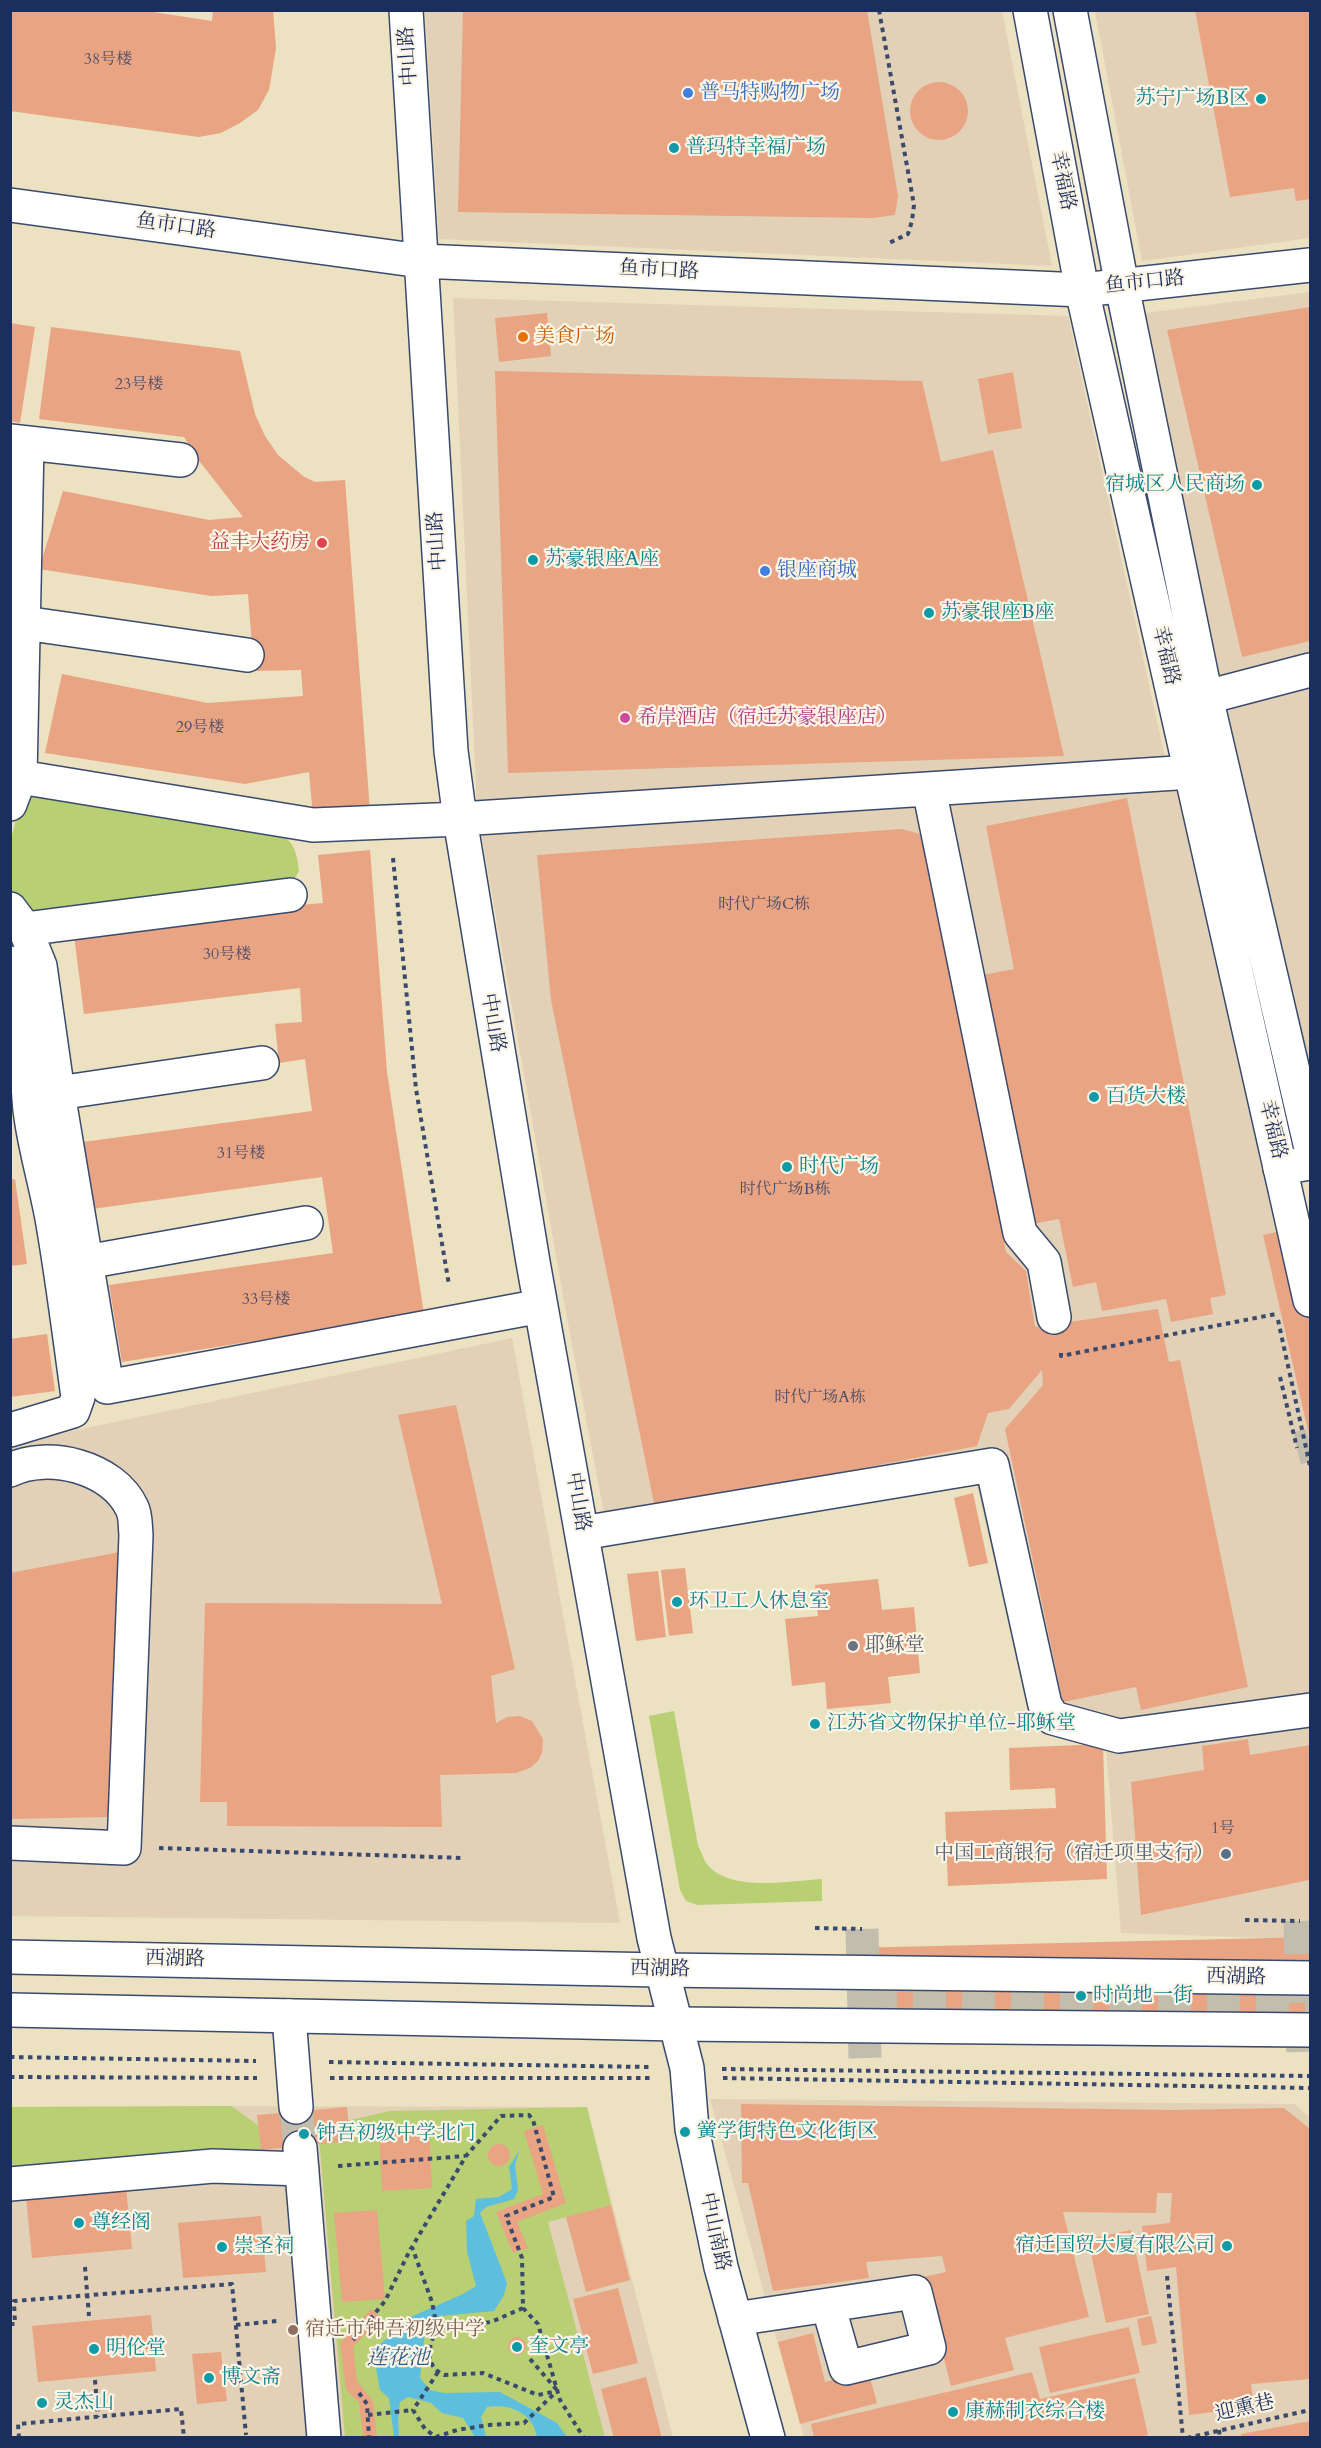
<!DOCTYPE html>
<meta charset="utf-8">
<style>
body{margin:0}
#map{position:relative;width:1321px;height:2448px;overflow:hidden;background:#ece1c0;font-family:Cardo,serif}
canvas{display:block}
.frame{position:absolute;inset:0;border:12px solid #1b2f5e;pointer-events:none}
</style>
<div id="map">
<canvas width="1321" height="2448"></canvas>
<div class="frame"></div>
</div>
<script>
const c = document.querySelector('canvas').getContext('2d');
c.lineJoin = 'round';
function fill(path, color) { c.fillStyle = color; c.fill(path, 'evenodd'); }
function trace(path, color, width, dash) { c.strokeStyle = color; c.lineWidth = width; c.lineCap = dash ? 'butt' : 'round'; c.setLineDash(dash || []); c.stroke(path); }
function drawText(font, color, halo, rows, align = 'center') {
  c.font = font + ' Cardo,"Noto Serif SC",serif'; c.lineWidth = 4.5; c.setLineDash([]); c.textBaseline = 'middle'; c.strokeStyle = halo; c.fillStyle = color; for (const [text, x, y, turn = 0] of rows) {
    c.save(); c.translate(x, y); c.rotate((+turn || 0) * Math.PI / 180); c.textAlign = isNaN(turn) ? turn : align; if (halo) c.strokeText(text, 0, 0); c.fillText(text, 0, 0); c.restore();
  }
}
fill(new Path2D(`
 M 425,11 L 1002,11 L 1052,266 L 439,239 Z
 M 1095,11 L 1310,11 L 1310,238 L 1142,261 Z
 M 1310,292 L 1310,660 L 1212,686 L 1137,314 Z
 M 453,298 L 1068,316 L 1166,762 L 477,807 Z
 M 1310,680 L 1310,1102 L 1217,704 Z
 M 1186,788 L 1310,1342 L 1310,1935 L 1301,1939 L 1121,1933 L 1103,1711 L 1030,1716 L 971,1460 L 605,1519 L 567,1318 L 481,831 Z
 M 512,1338 L 620,1923 L 11,1916 L 11,1444 Z
 M 710,2099 L 1295,2104 L 1310,2118 L 1310,2437 L 804,2437 Z
 M 231,2106 L 587,2107 L 673,2437 L 11,2437 L 10,2107 Z`), '#e2d1b6');
fill(new Path2D(`
 M 35,795 L 272,826 C 292,842 296,845 299,871 L 295,878 L 282,885 L 24,918 L 11,895 L 11,840 L 17,815 L 24,803 Z
 M 674,1711 L 698,1846 C 701,1851 703,1858 706,1863 C 728,1893 789,1881 822,1879 L 822,1901 L 697,1905 L 686,1901 L 680,1890 L 649,1716 Z
 M 231,2106 L 259,2126 L 262,2158 L 11,2169 L 11,2107 Z
 M 587,2107 L 611,2205 L 548,2222 L 605,2437 L 345,2437 L 318,2127 L 390,2111 Z`), '#b8cf74');
fill(new Path2D(`
 M 519,2151 L 515,2165 L 518,2190 L 514,2199 L 486,2207 L 480,2213 L 507,2283 L 504,2295 L 494,2311 L 440,2316 L 426,2324 L 420,2378 L 430,2390 L 444,2393 L 500,2392 L 557,2423 L 567,2437 L 537,2437 C 533,2413 510,2403 487,2407 L 481,2417 L 486,2437 L 475,2437 L 463,2418 L 442,2413 L 431,2403 L 408,2397 L 400,2402 L 398,2421 L 399,2437 L 394,2437 L 389,2398 L 380,2390 L 373,2351 C 383,2340 399,2331 406,2319 L 463,2294 L 476,2286 L 467,2251 L 466,2221 L 474,2216 L 476,2199 L 499,2197 L 512,2189 L 509,2167 Z`), '#5ebedd');
fill(new Path2D(`
 M 10,10 L 140,10 L 212,21 L 213,10 L 273,10 L 276,48 L 269,90 L 258,110 L 240,123 L 221,133 L 199,137 L 10,111 Z
 M 463,10 L 867,10 L 898,196 L 895,215 L 873,218 L 458,212 Z
 M 1195,10 L 1310,10 L 1310,199 L 1296,201 L 1294,188 L 1230,197 Z
 M910 111a29 29 0 1 1 58 0a29 29 0 1 1-58 0Z
 M 1310,307 L 1310,641 L 1242,657 L 1167,330 Z
 M 547,313 L 551,356 L 499,362 L 495,318 Z
 M 10,323 L 35,327 L 20,423 L 10,421 Z
 M 51,327 L 240,351 L 255,414 L 265,436 L 278,455 L 303,476 L 315,482 L 345,480 L 370,811 L 313,816 L 309,772 L 245,784 L 45,753 L 62,674 L 208,703 L 303,696 L 301,670 L 254,671 L 248,594 L 211,596 L 39,569 L 63,491 L 209,520 L 243,517 L 197,458 L 184,437 L 39,419 Z
 M 495,371 L 922,381 L 941,462 L 993,450 L 1064,756 L 508,773 Z
 M 1013,372 L 1022,428 L 988,434 L 978,379 Z
 M 1127,798 L 1226,1295 L 1210,1298 L 1213,1314 L 1171,1322 L 1166,1299 L 1102,1311 L 1096,1282 L 1073,1287 L 1059,1219 L 1027,1225 L 977,976 L 1014,969 L 986,826 Z
 M 902,829 L 920,834 L 931,846 L 981,1080 L 972,1083 L 1006,1252 L 1026,1271 L 1035,1327 L 1158,1309 L 1169,1362 L 1180,1360 L 1248,1687 L 1141,1710 L 1136,1687 L 1063,1702 L 1005,1429 L 1043,1385 L 1042,1370 L 1009,1409 L 988,1413 L 977,1446 L 655,1508 L 551,1000 L 537,855 Z
 M 370,850 L 387,1072 L 424,1314 L 122,1362 L 109,1285 L 333,1253 L 322,1177 L 92,1209 L 83,1142 L 312,1111 L 305,1059 L 279,1063 L 275,1024 L 302,1022 L 300,988 L 84,1014 L 74,935 L 242,910 L 323,903 L 318,855 Z
 M 15,1179 L 27,1264 L 10,1266 L 10,1180 Z
 M 1310,1225 L 1310,1439 L 1263,1235 Z
 M 47,1334 L 55,1391 L 10,1397 L 10,1339 Z
 M 456,1405 L 515,1669 L 491,1676 L 496,1723 L 507,1717 L 520,1716 L 532,1721 L 543,1739 L 542,1753 L 538,1761 L 530,1768 L 516,1773 L 440,1775 L 442,1827 L 227,1826 L 227,1802 L 200,1802 L 205,1603 L 442,1604 L 398,1415 Z
 M 973,1493 L 988,1563 L 969,1567 L 954,1498 Z
 M 120,1552 L 108,1817 L 10,1819 L 10,1573 Z
 M 685,1568 L 693,1633 L 669,1636 L 661,1570 Z
 M 658,1571 L 666,1637 L 636,1641 L 627,1574 Z
 M 878,1579 L 882,1610 L 914,1607 L 920,1673 L 888,1677 L 891,1703 L 827,1709 L 825,1682 L 792,1686 L 785,1619 L 818,1616 L 815,1585 Z
 M 1248,1739 L 1250,1755 L 1310,1745 L 1310,1876 L 1309,1880 L 1141,1915 L 1131,1782 L 1204,1770 L 1202,1746 Z
 M 1103,1744 L 1107,1879 L 948,1886 L 945,1812 L 1056,1808 L 1055,1788 L 1010,1790 L 1009,1748 Z
 M 1310,1937 L 1310,2048 L 852,2043 L 851,1948 Z
 M 741,2104 L 1174,2110 L 1284,2108 L 1310,2129 L 1310,2379 L 1251,2384 L 1254,2407 L 1189,2415 L 1176,2267 L 1147,2271 L 1142,2226 L 1170,2223 L 1172,2193 L 1157,2193 L 1156,2213 L 1063,2212 L 1089,2317 L 1005,2338 L 1014,2370 L 951,2386 L 923,2277 L 946,2272 L 942,2256 L 866,2262 L 869,2278 L 773,2291 L 748,2183 L 742,2183 Z
 M 347,2107 L 350,2141 L 261,2150 L 257,2115 Z
 M 543,2125 L 566,2203 L 517,2222 L 528,2248 L 513,2253 L 496,2212 L 543,2194 L 524,2131 Z
 M 429,2129 L 432,2188 L 382,2191 L 379,2133 Z
 M488 2155a11 11 0 1 1 22 0a11 11 0 1 1-22 0Z
 M 126,2187 L 132,2249 L 32,2258 L 26,2197 Z
 M 611,2205 L 630,2280 L 586,2292 L 566,2217 Z
 M 377,2210 L 385,2299 L 342,2302 L 334,2213 Z
 M 261,2216 L 266,2272 L 183,2278 L 178,2223 Z
 M 1131,2230 L 1149,2314 L 1106,2323 L 1088,2239 Z
 M 618,2288 L 638,2363 L 593,2374 L 573,2299 Z
 M 371,2309 L 381,2317 L 353,2347 L 357,2381 L 373,2401 L 377,2436 L 363,2438 L 359,2402 L 346,2390 L 340,2343 Z
 M 151,2315 L 156,2371 L 38,2382 L 32,2326 Z
 M 1151,2316 L 1157,2343 L 1142,2346 L 1137,2319 Z
 M 1129,2327 L 1140,2373 L 1050,2393 L 1039,2347 Z
 M 813,2333 L 825,2382 L 868,2371 L 877,2403 L 800,2424 L 778,2342 Z
 M508 2346a9 9 0 1 1 18 0a9 9 0 1 1-18 0Z
 M 221,2352 L 227,2401 L 197,2404 L 192,2354 Z
 M 1032,2372 L 1040,2399 L 1135,2378 L 1148,2435 L 1137,2438 L 814,2438 L 811,2424 Z
 M 646,2377 L 662,2438 L 614,2438 L 601,2389 Z
 M 1310,2421 L 1310,2438 L 1242,2438 L 1241,2434 Z`), '#e8a483');
trace(new Path2D(`
 M 1297,1448 L 1310,1445
 M 1300,1921 L 1303,2063
 M 862,1929 L 865,2058
 M 864,1997 L 1310,2004
 M 296,2107 L 300,2148`), '#c2bdac', 33, [33, 16]);
const minor = new Path2D(`
 M 406,10 L 451,751 L 460,819 L 533,1262 L 654,1938 L 687,2068 L 692,2129 L 721,2267 L 768,2438
 M 10,205 L 421,261 L 1082,290 L 1310,265
 M 10,441 L 181,460
 M 10,621 L 247,655
 M 1180,704 L 1310,670
 M 20,777 L 313,825 L 460,819 L 1192,772
 M 929,789 L 1020,1233 L 1044,1262 L 1054,1317
 M 10,804 L 20,777 L 27,444
 M 10,909 L 25,929 L 40,966 L 58,1093 L 107,1387 L 541,1306
 M 25,929 L 290,895
 M 10,963 C 35,1007 23,1069 31,1117 C 36,1153 47,1188 53,1224 C 63,1282 70,1340 78,1397 L 73,1411 L 10,1430
 M 58,1093 L 262,1063
 M 1280,1168 L 1310,1163
 M 86,1262 L 306,1223
 M 10,1470 C 48,1451 113,1467 132,1508 C 136,1516 135,1526 136,1535 L 124,1848 L 10,1843
 M 582,1533 L 992,1465 L 1045,1705 L 1053,1718 L 1119,1736 L 1310,1710
 M 289,2016 L 296,2107
 M 300,2148 L 324,2438
 M 10,2184 L 213,2166 L 302,2169
 M 735,2319 L 915,2292 L 929,2348 L 846,2368 L 828,2305`);
const major = new Path2D(`
 M 1030,10 L 1082,290 L 1310,1300
 M 1070,10 L 1122,286 L 1206,697 L 1310,1144
 M 10,1957 L 661,1970 L 1310,1978
 M 10,2010 L 677,2024 L 1310,2030`);
trace(minor, '#3a4a6d', 36);
trace(major, '#3a4a6d', 36);
trace(new Path2D(`
 M 879,10 L 914,205 L 912,221 L 908,234 L 889,243
 M 393,858 L 416,1089 L 449,1285
 M 1278,1320 L 1310,1466
 M 1061,1353 L 1061,1356 L 1276,1314
 M 1280,1377 L 1297,1448
 M 159,1848 L 464,1858
 M 1245,1920 L 1300,1921
 M 815,1928 L 862,1929
 M 10,2057 L 256,2061
 M 329,2062 L 649,2067
 M 722,2069 L 1310,2076
 M 10,2077 L 257,2078
 M 330,2078 L 653,2078
 M 723,2078 L 1310,2088
 M 338,2166 L 465,2156
 M 85,2267 L 89,2316
 M 1167,2276 L 1183,2438
 M 523,2308 L 491,2322 L 437,2328 L 432,2302 L 412,2247 L 466,2156 L 501,2116 L 529,2115 L 533,2120 L 554,2197 L 506,2216 L 522,2258 L 523,2308 L 538,2324 L 560,2400 L 584,2438
 M 10,2324 L 15,2324 L 14,2301 L 232,2284 L 246,2435
 M 236,2325 L 277,2321
 M 437,2328 C 429,2345 423,2365 444,2375 L 483,2373 L 538,2395 L 557,2391
 M 353,2340 L 385,2301 L 411,2248
 M 530,2359 L 557,2390
 M 438,2372 L 413,2410 L 425,2429 L 436,2437 L 457,2430 L 489,2425 L 524,2423 L 557,2391
 M 95,2380 L 98,2417
 M 359,2393 L 367,2404 L 369,2438
 M 368,2415 L 413,2410
 M 1219,2430 L 1220,2438
 M 19,2438 L 18,2424 L 181,2409 L 184,2438
 M 1187,2438 L 1310,2410`), '#3a4a6d', 4, [4.5, 4.5]);
trace(minor, '#fff', 33);
trace(major, '#fff', 33);
for (const [x, y, r, color] of [
 [688,93,6,"#3f7fe0"],
 [1261,99,6,"#0f9aa8"],
 [674,148,6,"#0f9aa8"],
 [523,337,6,"#e8710a"],
 [1257,485,6,"#0f9aa8"],
 [322,543,6,"#e0444e"],
 [533,560,6,"#0f9aa8"],
 [765,571,6,"#3f7fe0"],
 [929,613,6,"#0f9aa8"],
 [625,718,6,"#d1479c"],
 [1094,1097,6,"#0f9aa8"],
 [787,1167,6,"#0f9aa8"],
 [677,1602,6,"#0f9aa8"],
 [853,1646,6,"#6b7280"],
 [815,1724,6,"#0f9aa8"],
 [1226,1854,6,"#5c6f8a"],
 [1081,1996,6,"#0f9aa8"],
 [685,2132,6,"#0f9aa8"],
 [304,2134,6,"#0f9aa8"],
 [79,2223,6,"#0f9aa8"],
 [1227,2246,6,"#0f9aa8"],
 [222,2247,6,"#0f9aa8"],
 [293,2330,6,"#8d6e63"],
 [517,2347,6,"#0f9aa8"],
 [94,2349,6,"#0f9aa8"],
 [209,2378,6,"#0f9aa8"],
 [42,2403,6,"#0f9aa8"],
 [953,2412,6,"#0f9aa8"]
]) { const dot = new Path2D(); dot.arc(x, y, r, 0, 2 * Math.PI); c.fillStyle = color; c.fill(dot); trace(dot, '#fcf5e5', 2); }
drawText('16px', '#4e4c67', null, [
 ["38号楼",108,60],
 ["23号楼",139,385],
 ["29号楼",200,728],
 ["时代广场C栋",764,905],
 ["30号楼",227,955],
 ["31号楼",241,1154],
 ["时代广场B栋",785,1190],
 ["33号楼",266,1300],
 ["时代广场A栋",820,1398],
 ["1号",1223,1829]
]);
drawText('20px', '#1b2f5e', '#fcf5e5', [
 ["中山路",409,56,-94],
 ["幸福路",1062,181,79],
 ["鱼市口路",176,227,8],
 ["鱼市口路",659,271,3],
 ["鱼市口路",1145,283,-6],
 ["中山路",438,541,-94],
 ["幸福路",1165,656,77],
 ["中山路",492,1023,80],
 ["幸福路",1272,1130,77],
 ["中山路",577,1502,80],
 ["西湖路",175,1960,1],
 ["西湖路",660,1970,1],
 ["西湖路",1236,1978,1],
 ["中山南路",714,2232,78],
 ["迎熏巷",1245,2409,-13]
]);
drawText('20px', '#366cbe', '#fcf5e5', [
 ["普马特购物广场",700,93],
 ["银座商城",777,571]
], 'left');
drawText('20px', '#0d838f', '#fcf5e5', [
 ["苏宁广场B区",1249,99,"right"],
 ["普玛特幸福广场",686,148],
 ["宿城区人民商场",1245,485,"right"],
 ["苏豪银座A座",545,560],
 ["苏豪银座B座",941,613],
 ["百货大楼",1106,1097],
 ["时代广场",799,1167],
 ["环卫工人休息室",689,1602],
 ["江苏省文物保护单位-耶稣堂",827,1724],
 ["时尚地一街",1093,1996],
 ["黉学街特色文化街区",697,2132],
 ["钟吾初级中学北门",316,2134],
 ["尊经阁",91,2223],
 ["宿迁国贸大厦有限公司",1215,2246,"right"],
 ["崇圣祠",234,2247],
 ["奎文亭",529,2347],
 ["明伦堂",106,2349],
 ["博文斋",221,2378],
 ["灵杰山",54,2403],
 ["康赫制衣综合楼",965,2412]
], 'left');
drawText('20px', '#c56008', '#fcf5e5', [
 ["美食广场",535,337]
], 'left');
drawText('20px', '#be3a42', '#fcf5e5', [
 ["益丰大药房",310,543]
], 'right');
drawText('20px', '#b23c85', '#fcf5e5', [
 ["希岸酒店（宿迁苏豪银座店）",637,718]
], 'left');
drawText('20px', '#5b616d', '#fcf5e5', [
 ["耶稣堂",865,1646]
], 'left');
drawText('20px', '#4e5e75', '#fcf5e5', [
 ["中国工商银行（宿迁项里支行）",1214,1854]
], 'right');
drawText('20px', '#785e54', '#fcf5e5', [
 ["宿迁市钟吾初级中学",305,2330]
], 'left');
drawText('italic 21px', '#2f5a84', '#fcf5e5', [
 ["莲花池",398,2359]
]);
</script>
